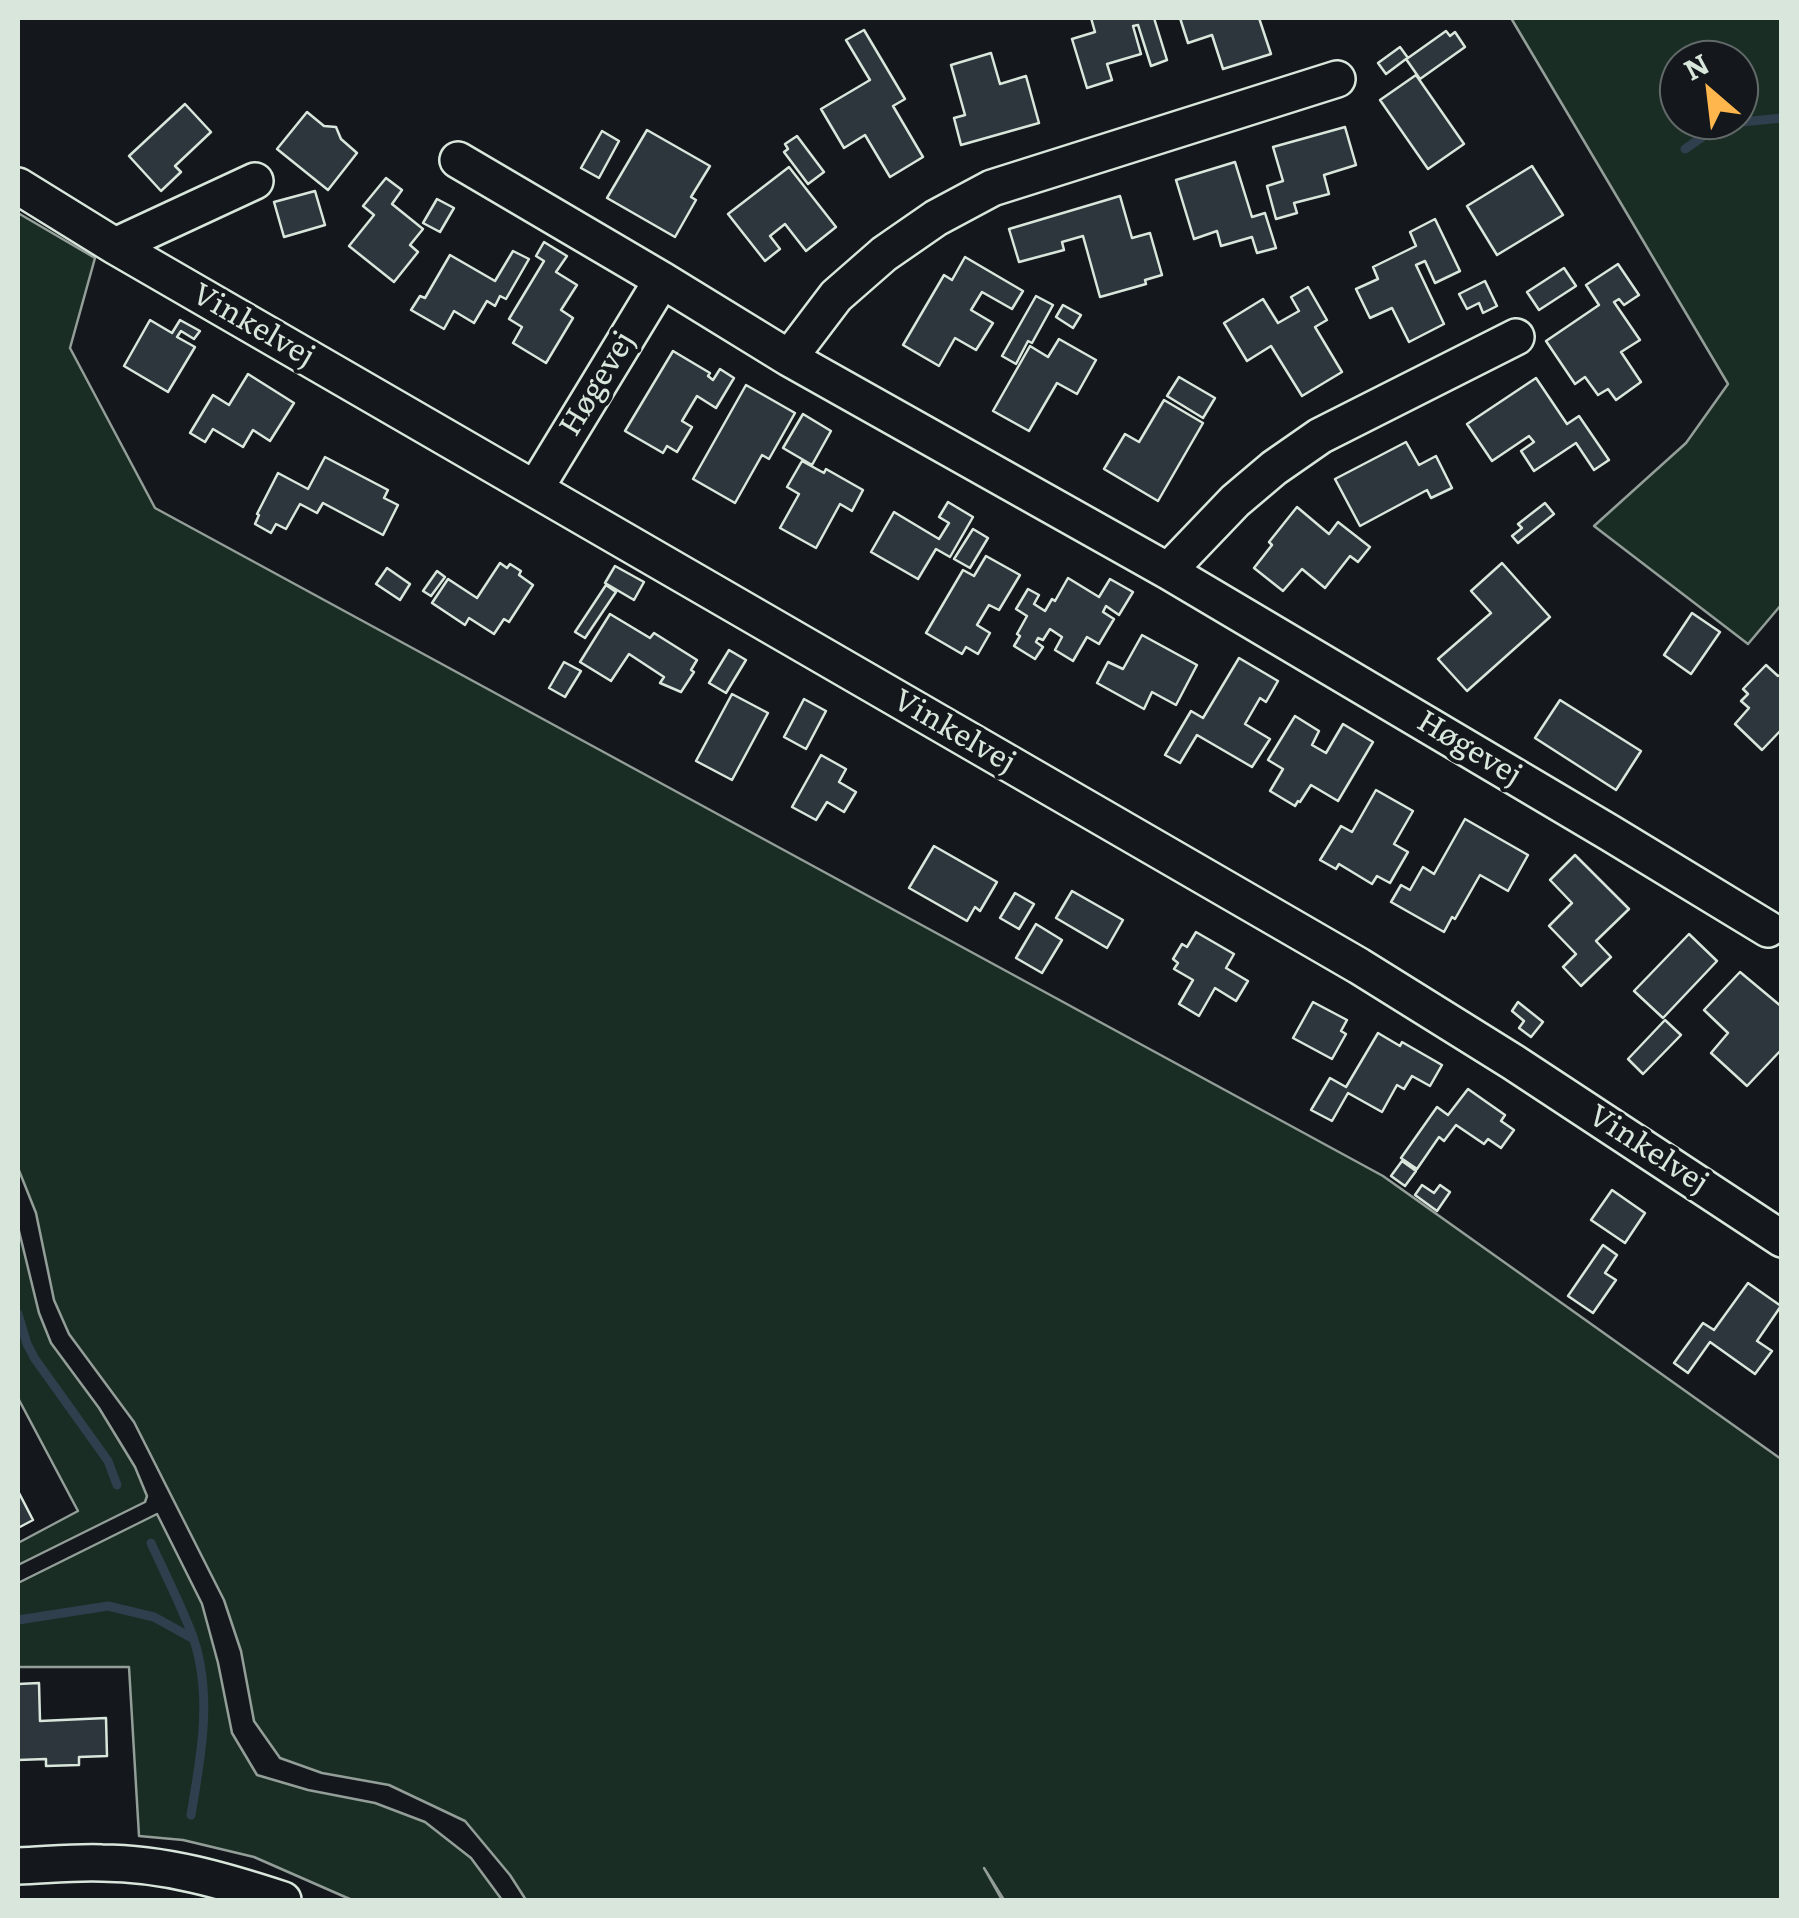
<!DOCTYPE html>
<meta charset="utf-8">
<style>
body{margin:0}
#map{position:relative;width:1799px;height:1918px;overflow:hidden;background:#14181c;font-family:Literata,serif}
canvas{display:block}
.frame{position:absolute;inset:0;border:20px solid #d8e6dc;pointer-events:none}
.north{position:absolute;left:1659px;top:40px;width:100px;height:100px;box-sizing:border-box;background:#14181c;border:2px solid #626a69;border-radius:50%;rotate:332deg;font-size:28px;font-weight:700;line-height:40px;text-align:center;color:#d8e6dc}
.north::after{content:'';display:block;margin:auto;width:35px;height:45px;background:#ffb74d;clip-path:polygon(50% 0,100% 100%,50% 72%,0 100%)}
</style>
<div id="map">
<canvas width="1799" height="1918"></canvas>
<div class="frame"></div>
<div class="north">N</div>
</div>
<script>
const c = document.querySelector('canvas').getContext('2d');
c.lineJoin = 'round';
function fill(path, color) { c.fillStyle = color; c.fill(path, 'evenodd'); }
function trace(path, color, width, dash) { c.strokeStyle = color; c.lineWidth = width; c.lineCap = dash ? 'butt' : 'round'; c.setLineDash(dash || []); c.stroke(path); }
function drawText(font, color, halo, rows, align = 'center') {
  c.font = font + ' Literata,serif'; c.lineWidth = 8; c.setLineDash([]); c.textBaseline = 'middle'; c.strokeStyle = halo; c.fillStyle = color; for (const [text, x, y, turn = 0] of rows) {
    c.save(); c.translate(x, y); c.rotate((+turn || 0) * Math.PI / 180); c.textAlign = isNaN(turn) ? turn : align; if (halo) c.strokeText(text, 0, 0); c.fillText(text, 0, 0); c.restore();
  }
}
const green = new Path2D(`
 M 1511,18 L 1781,18 L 1781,605 L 1748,644 L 1594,526 L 1686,443 L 1728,384 ZM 1679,60 L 1739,60 L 1739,120 L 1679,120 Z
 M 18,213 L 95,258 L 70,348 L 155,508 L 1383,1176 L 1781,1459 L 1781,1900 L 1004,1900 L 984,1868 L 1002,1900 L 526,1900 L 510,1875 L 465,1821 L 389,1785 L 322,1773 L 280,1758 L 254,1721 L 241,1651 L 224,1600 L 134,1422 L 69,1334 L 54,1300 L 36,1213 L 18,1168 Z
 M 18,1227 L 39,1313 L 51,1343 L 99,1408 L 135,1467 L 147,1496 L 145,1502 L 18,1565 L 18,1543 L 78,1511 L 18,1398 Z
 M 157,1514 L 202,1604 L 218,1663 L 232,1733 L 257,1775 L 308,1790 L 375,1803 L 425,1822 L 471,1858 L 502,1900 L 352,1900 L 254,1857 L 183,1840 L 139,1836 L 129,1667 L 18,1667 L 18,1583 Z`);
fill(green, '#1a2d24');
trace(green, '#939e99', 2.5);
trace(new Path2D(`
 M 1685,149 L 1721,124 L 1782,118
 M 18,1314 L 27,1344 L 35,1359 L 108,1461 L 117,1485
 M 151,1543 C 165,1574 181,1605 193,1637 C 213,1695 201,1756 191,1815
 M 18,1620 L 108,1606 L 154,1617 L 192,1638`), '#2f3f4d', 9);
const building = new Path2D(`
 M 1091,18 L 1154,18 L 1167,60 L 1151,66 L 1138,25 L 1133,26 L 1141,54 L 1107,64 L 1112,80 L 1087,88 L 1072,39 L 1095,32 Z
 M 1180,18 L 1259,18 L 1271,54 L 1223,69 L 1212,35 L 1188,43 Z
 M 864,30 L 905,99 L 893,106 L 923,157 L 890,177 L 865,135 L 844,148 L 821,109 L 870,80 L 846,40 Z
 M 1446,31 L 1450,36 L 1455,32 L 1465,47 L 1420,79 L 1406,59 L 1386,74 L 1378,63 L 1400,47 L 1408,58 Z
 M 991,53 L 1000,84 L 1026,76 L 1039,123 L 961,145 L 954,118 L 965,115 L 951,65 Z
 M 1416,75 L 1464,144 L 1428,169 L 1380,100 Z
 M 185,104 L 211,132 L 175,166 L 181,172 L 161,191 L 129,156 Z
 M 307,112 L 324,126 L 336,127 L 341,139 L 357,153 L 328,190 L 277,149 Z
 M 1345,127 L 1356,165 L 1324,175 L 1329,194 L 1294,203 L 1297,213 L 1276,219 L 1267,186 L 1283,181 L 1273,147 Z
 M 647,130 L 710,166 L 691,197 L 696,200 L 675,237 L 607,198 Z
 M 602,131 L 619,141 L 599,178 L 581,168 Z
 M 797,136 L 824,172 L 808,184 L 784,152 L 788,149 L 785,144 Z
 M 1235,162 L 1252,217 L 1265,213 L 1276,248 L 1257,253 L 1252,237 L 1221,246 L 1217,231 L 1194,239 L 1176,180 Z
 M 1532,166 L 1563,215 L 1497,255 L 1467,206 Z
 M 789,167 L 836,227 L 806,251 L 785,224 L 770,236 L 780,249 L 765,261 L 728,214 Z
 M 386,178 L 402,190 L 392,204 L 423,229 L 410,245 L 418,252 L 394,282 L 349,246 L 374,215 L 363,206 Z
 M 315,191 L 325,225 L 284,237 L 274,202 Z
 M 1120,196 L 1132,238 L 1150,233 L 1162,275 L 1145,280 L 1146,284 L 1100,297 L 1083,236 L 1062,242 L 1064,250 L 1019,262 L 1009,229 Z
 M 437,199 L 454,208 L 440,232 L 423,223 Z
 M 1435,219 L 1460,271 L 1435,283 L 1425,261 L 1416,265 L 1444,324 L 1409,342 L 1392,308 L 1370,318 L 1356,289 L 1378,279 L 1373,267 L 1416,246 L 1410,232 Z
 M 544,242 L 567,256 L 556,272 L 577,285 L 561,310 L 573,318 L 546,363 L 513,343 L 522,327 L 509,319 L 544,261 L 536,256 Z
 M 513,251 L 529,259 L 506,299 L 500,296 L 495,306 L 487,301 L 474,323 L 454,311 L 444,329 L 411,310 L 420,296 L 425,298 L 450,255 L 495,281 Z
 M 965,257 L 1023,291 L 1012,309 L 982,292 L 971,310 L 993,323 L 976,350 L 955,338 L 939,366 L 903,345 L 944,275 L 952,280 Z
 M 1618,264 L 1639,295 L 1624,305 L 1619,299 L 1614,302 L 1640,340 L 1621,352 L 1641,382 L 1616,400 L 1608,389 L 1598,395 L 1585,377 L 1575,384 L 1546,341 L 1599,305 L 1586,285 Z
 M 1564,268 L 1576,286 L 1539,310 L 1527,292 Z
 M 1485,281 L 1497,306 L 1483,313 L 1479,303 L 1467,309 L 1459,294 Z
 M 1308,287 L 1327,320 L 1315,327 L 1342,372 L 1302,396 L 1271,346 L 1247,361 L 1224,323 L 1263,299 L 1278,323 L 1299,311 L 1291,297 Z
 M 1036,296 L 1053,305 L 1032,343 L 1028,341 L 1016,364 L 1002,356 Z
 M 1063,305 L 1081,315 L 1073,328 L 1056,317 Z
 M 150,320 L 172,333 L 180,320 L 200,331 L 194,339 L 181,331 L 177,337 L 195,347 L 168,392 L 124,366 Z
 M 1059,339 L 1096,360 L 1077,394 L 1057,383 L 1029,431 L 993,411 L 1030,346 L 1048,357 Z
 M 673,351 L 710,373 L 708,376 L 713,380 L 720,369 L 734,378 L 716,408 L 697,396 L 682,421 L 692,427 L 677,452 L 667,446 L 663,453 L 625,431 Z
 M 248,374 L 294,403 L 270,441 L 253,430 L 243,447 L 213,429 L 205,442 L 190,433 L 213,395 L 229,405 Z
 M 1179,377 L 1215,398 L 1203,418 L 1167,396 Z
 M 1536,378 L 1567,424 L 1579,416 L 1609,460 L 1594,470 L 1576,443 L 1534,471 L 1521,451 L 1534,442 L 1529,436 L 1492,461 L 1467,424 Z
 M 746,385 L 795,413 L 769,459 L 762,455 L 735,503 L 693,479 Z
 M 1164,400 L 1203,423 L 1158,501 L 1104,469 L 1125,434 L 1139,442 Z
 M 803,414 L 831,431 L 812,465 L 783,448 Z
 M 1406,442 L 1419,465 L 1436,456 L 1452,488 L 1431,498 L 1427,490 L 1360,526 L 1335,479 Z
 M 325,457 L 388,490 L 384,498 L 398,505 L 383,535 L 323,503 L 317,513 L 300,504 L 286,529 L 276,524 L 271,533 L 255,524 L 259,515 L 257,514 L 278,473 L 308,489 Z
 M 802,461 L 824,473 L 826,469 L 863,490 L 852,511 L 840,504 L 816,548 L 780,528 L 799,494 L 787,487 Z
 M 948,502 L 973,517 L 950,557 L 936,549 L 918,579 L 871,552 L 894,512 L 939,539 L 949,523 L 939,517 Z
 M 1545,503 L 1554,514 L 1518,543 L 1512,536 L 1522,528 L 1518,524 Z
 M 1297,507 L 1329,534 L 1338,522 L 1370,547 L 1358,562 L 1350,556 L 1325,588 L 1302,569 L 1283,591 L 1254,568 L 1272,545 L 1269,542 Z
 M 973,529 L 988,538 L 970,568 L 954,559 Z
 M 986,556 L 1020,575 L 999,610 L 989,605 L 977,625 L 990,633 L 978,654 L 966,647 L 962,654 L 926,633 L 963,570 L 974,576 Z
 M 500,563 L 507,568 L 510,564 L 521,571 L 519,575 L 533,585 L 509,622 L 504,619 L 494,634 L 469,618 L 465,625 L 432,603 L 448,579 L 477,598 Z
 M 1502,563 L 1550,617 L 1467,691 L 1438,659 L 1491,613 L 1471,591 Z
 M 615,566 L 644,582 L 634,600 L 605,583 Z
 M 387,568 L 410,584 L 400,600 L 376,584 Z
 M 437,571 L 445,577 L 431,596 L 423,591 Z
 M 1068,578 L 1099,597 L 1110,579 L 1133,592 L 1119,615 L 1106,606 L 1103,612 L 1114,619 L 1099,644 L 1087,637 L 1073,661 L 1055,650 L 1062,637 L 1050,629 L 1043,640 L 1038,638 L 1036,642 L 1043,647 L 1035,659 L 1014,646 L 1020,636 L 1017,634 L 1027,616 L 1016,609 L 1028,589 L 1039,595 L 1034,604 L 1045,611 L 1052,599 L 1055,601 Z
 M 606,585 L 616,592 L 585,638 L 575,632 Z
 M 1692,613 L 1720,632 L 1691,674 L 1664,655 Z
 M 610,614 L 650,638 L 654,633 L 697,660 L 691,670 L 694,672 L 681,692 L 660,683 L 664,677 L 629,654 L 611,681 L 580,662 Z
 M 1142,635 L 1197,665 L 1176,705 L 1152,692 L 1144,709 L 1097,683 L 1108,662 L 1123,669 Z
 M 729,650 L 746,660 L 726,693 L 709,683 Z
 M 1239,658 L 1278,681 L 1266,702 L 1260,698 L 1245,724 L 1270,739 L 1252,767 L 1197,735 L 1180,763 L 1165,755 L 1191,711 L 1203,718 Z
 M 564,662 L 581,671 L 565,697 L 549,688 Z
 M 1766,665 L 1778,676 L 1782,674 L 1782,729 L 1762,750 L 1735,724 L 1749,708 L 1741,701 L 1748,694 L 1743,689 Z
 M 732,694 L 768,713 L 732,780 L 696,761 Z
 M 804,699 L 826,711 L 806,749 L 784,737 Z
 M 1560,700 L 1641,751 L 1616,790 L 1535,738 Z
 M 1295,716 L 1319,731 L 1312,745 L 1326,753 L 1343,724 L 1373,742 L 1338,801 L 1311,785 L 1300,802 L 1298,801 L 1295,806 L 1270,791 L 1283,769 L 1268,760 Z
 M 821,755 L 846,769 L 839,782 L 856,792 L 844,812 L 827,802 L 816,820 L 792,807 Z
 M 1376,790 L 1413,811 L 1394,844 L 1408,852 L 1390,883 L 1377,876 L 1372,884 L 1339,864 L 1336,869 L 1320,860 L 1341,826 L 1352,832 Z
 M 1465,819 L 1528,855 L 1508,891 L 1480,875 L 1455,919 L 1452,917 L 1444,932 L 1391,902 L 1401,885 L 1410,890 L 1423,867 L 1434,874 Z
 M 934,846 L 997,882 L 980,911 L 975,907 L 967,921 L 909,888 Z
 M 1575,855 L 1629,909 L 1596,941 L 1611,957 L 1581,986 L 1563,967 L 1576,954 L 1549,926 L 1572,903 L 1550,880 Z
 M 1072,891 L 1123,920 L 1107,948 L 1056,918 Z
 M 1015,893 L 1034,904 L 1019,929 L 1000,918 Z
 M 1036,924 L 1062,940 L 1042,973 L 1016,958 Z
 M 1196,932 L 1234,954 L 1226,968 L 1248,981 L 1236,1001 L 1215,988 L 1199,1016 L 1179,1004 L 1193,980 L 1174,969 L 1178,963 L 1173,959 L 1182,944 L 1187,947 Z
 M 1689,934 L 1717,961 L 1663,1018 L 1634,991 Z
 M 1740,972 L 1782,1007 L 1782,1049 L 1747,1086 L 1711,1053 L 1728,1033 L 1704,1010 Z
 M 1313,1002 L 1347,1020 L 1341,1031 L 1346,1034 L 1332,1059 L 1293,1038 Z
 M 1518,1002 L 1543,1022 L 1531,1037 L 1519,1028 L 1524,1021 L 1512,1011 Z
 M 1665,1020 L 1681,1035 L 1643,1074 L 1628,1059 Z
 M 1378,1033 L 1400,1046 L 1402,1042 L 1442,1065 L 1430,1086 L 1412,1076 L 1404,1089 L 1397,1085 L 1382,1112 L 1348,1093 L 1332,1121 L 1311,1110 L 1330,1078 L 1346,1087 Z
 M 1468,1089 L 1505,1115 L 1501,1121 L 1514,1130 L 1501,1148 L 1488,1139 L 1484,1144 L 1456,1125 L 1444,1141 L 1439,1137 L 1417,1169 L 1401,1158 L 1437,1107 L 1448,1115 Z
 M 1402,1161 L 1416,1171 L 1405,1186 L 1391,1176 Z
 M 1422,1185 L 1434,1193 L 1440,1185 L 1450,1192 L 1437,1211 L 1415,1195 Z
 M 1612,1190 L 1645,1213 L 1625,1243 L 1591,1220 Z
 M 1603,1245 L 1617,1255 L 1605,1273 L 1616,1280 L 1593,1313 L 1568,1296 Z
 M 1748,1283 L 1781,1306 L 1757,1341 L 1772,1351 L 1755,1374 L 1710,1342 L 1688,1373 L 1674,1363 L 1703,1323 L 1714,1330 Z
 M 18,1491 L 33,1520 L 18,1528 Z
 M 39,1683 L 40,1721 L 106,1718 L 107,1756 L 79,1757 L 79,1765 L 46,1766 L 46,1759 L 18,1760 L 18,1684 Z`);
fill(building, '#2c363c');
trace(building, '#d8e6dc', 2.5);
const minor = new Path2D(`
 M 458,160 L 662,280 L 789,358 L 1168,571 L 1610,833 L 1768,929
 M 18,186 L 115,246 L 1359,966 L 1513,1062 L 1782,1239
 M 115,246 L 255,181
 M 789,358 L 836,296 L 884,254 L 936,218 L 992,188 L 1337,79
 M 535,489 L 662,280
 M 1168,571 L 1235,501 L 1274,468 L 1320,436 L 1516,337
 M 18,1866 C 46,1865 74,1862 102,1863 C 164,1863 225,1881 283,1900`);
trace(minor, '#d8e6dc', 40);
trace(minor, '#14181c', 35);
drawText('30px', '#d8e6dc', '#14181c', [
 ["Vinkelvej",253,326,30],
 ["Høgevej",598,384,-59],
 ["Vinkelvej",954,732,30],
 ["Høgevej",1469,749,31],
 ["Vinkelvej",1648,1150,33]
]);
</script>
